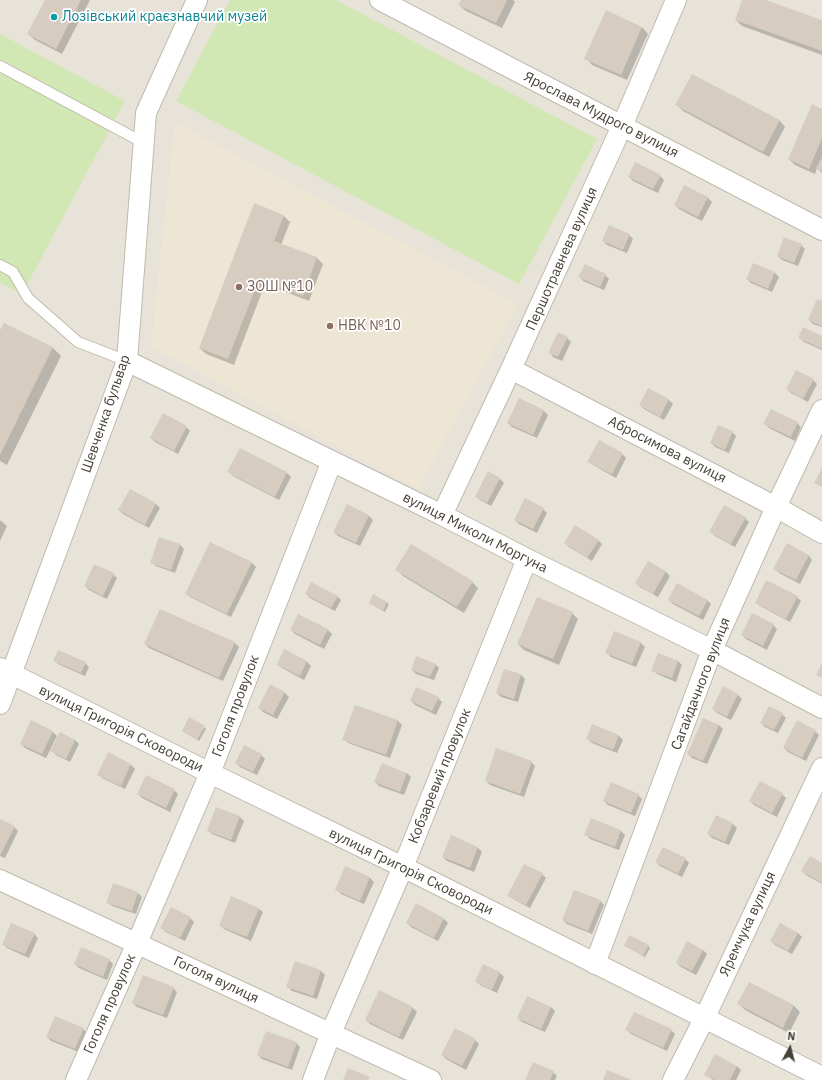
<!DOCTYPE html>
<meta charset="utf-8">
<style>
body{margin:0}
#map{position:relative;width:822px;height:1080px;overflow:hidden;background:#f4f1ea;font-family:"IBM Plex Sans",sans-serif}
canvas{display:block}
.north{position:absolute;left:770px;top:1028px;width:40px;height:40px;-webkit-text-stroke:3px #fff;paint-order:stroke;rotate:7deg;font-size:11px;font-weight:700;line-height:16px;text-align:center;color:#484238}
.north::after{content:'';display:block;margin:auto;width:14px;height:18px;background:#484238;clip-path:polygon(50% 0,100% 100%,50% 72%,0 100%)}
</style>
<div id="map">
<canvas width="822" height="1080"></canvas>
<div class="north">N</div>
</div>
<script>
const c = document.querySelector('canvas').getContext('2d');
c.lineJoin = 'round';
function fill(path, color) { c.fillStyle = color; c.fill(path, 'evenodd'); }
function trace(path, color, width, dash) { c.strokeStyle = color; c.lineWidth = width; c.lineCap = dash ? 'butt' : 'round'; c.setLineDash(dash || []); c.stroke(path); }
function drawText(font, color, halo, rows, align = 'center') {
  c.font = font + ' "IBM Plex Sans",sans-serif'; c.lineWidth = 3.5; c.setLineDash([]); c.textBaseline = 'middle'; c.strokeStyle = halo; c.fillStyle = color; for (const [text, x, y, turn = 0] of rows) {
    c.save(); c.translate(x, y); c.rotate((+turn || 0) * Math.PI / 180); c.textAlign = isNaN(turn) ? turn : align; if (halo) c.strokeText(text, 0, 0); c.fillText(text, 0, 0); c.restore();
  }
}
fill(new Path2D(`
 M 0,0 L 822,0 L 822,1080 L 0,1080 Z`), '#e8e3d8');
fill(new Path2D(`
 M 175,122 L 518,304 L 418,489 L 151,347 Z`), '#ede6d4');
fill(new Path2D(`
 M 230,0 L 336,0 L 597,139 L 519,284 L 176,101 Z
 M 0,34 L 125,101 L 22,294 L 0,283 Z`), '#d1e7b4');
fill(new Path2D(`
 M 46,0 L 90,0 L 62,54 L 35,40 L 28,34 Z
 M 462,0 L 513,0 L 515,2 L 502,28 L 466,11 L 459,5 Z
 M 744,0 L 763,0 L 822,21 L 822,55 L 742,26 L 736,20 Z
 M 642,27 L 648,34 L 627,80 L 592,65 L 586,58 Z
 M 677,105 L 779,120 L 785,127 L 769,157 L 683,111 Z
 M 822,110 L 822,173 L 817,168 L 815,174 L 795,165 L 789,159 Z
 M 660,176 L 664,180 L 658,193 L 633,181 L 629,177 Z
 M 684,187 L 708,198 L 712,202 L 702,221 L 679,209 L 675,205 Z
 M 255,205 L 284,216 L 290,222 L 281,245 L 317,258 L 323,264 L 309,301 L 265,284 L 234,365 L 206,354 L 200,348 Z
 M 629,235 L 633,239 L 627,253 L 607,245 L 603,241 Z
 M 801,245 L 805,249 L 798,266 L 782,260 L 778,256 Z
 M 753,264 L 775,273 L 779,277 L 772,292 L 751,283 L 747,279 Z
 M 605,275 L 609,279 L 604,290 L 583,281 L 580,277 Z
 M 822,303 L 822,327 L 813,324 L 809,320 Z
 M 4,324 L 53,348 L 61,356 L 7,465 L 0,461 L 0,333 Z
 M 822,337 L 822,350 L 804,342 L 800,338 Z
 M 567,338 L 571,342 L 562,361 L 553,357 L 550,353 Z
 M 813,380 L 817,384 L 808,402 L 791,393 L 787,389 Z
 M 649,389 L 669,400 L 673,404 L 664,420 L 644,409 L 640,405 Z
 M 519,399 L 544,411 L 548,415 L 537,438 L 512,427 L 508,423 Z
 M 797,423 L 801,427 L 795,441 L 769,428 L 765,424 Z
 M 186,427 L 190,431 L 178,454 L 155,442 L 151,438 Z
 M 732,432 L 736,436 L 729,453 L 715,447 L 711,443 Z
 M 240,449 L 287,473 L 291,477 L 279,500 L 233,476 L 229,472 Z
 M 622,454 L 626,458 L 616,478 L 593,465 L 589,461 Z
 M 488,473 L 500,479 L 504,483 L 491,506 L 480,500 L 476,496 Z
 M 130,490 L 156,504 L 160,508 L 149,528 L 123,514 L 119,510 Z
 M 543,509 L 547,513 L 537,533 L 519,524 L 515,520 Z
 M 369,516 L 373,520 L 360,546 L 338,536 L 334,532 Z
 M 745,518 L 749,522 L 735,547 L 715,536 L 711,532 Z
 M 0,520 L 7,526 L 0,541 Z
 M 160,538 L 180,545 L 184,549 L 175,573 L 156,566 L 152,562 Z
 M 598,540 L 602,544 L 592,561 L 569,547 L 565,543 Z
 M 210,543 L 252,563 L 256,567 L 231,617 L 190,597 L 186,593 Z
 M 809,556 L 812,560 L 800,584 L 779,573 L 775,569 Z
 M 648,562 L 666,572 L 670,576 L 658,597 L 640,587 L 636,583 Z
 M 397,570 L 472,582 L 478,588 L 464,613 L 403,576 Z
 M 113,574 L 117,578 L 107,599 L 89,590 L 85,586 Z
 M 306,594 L 337,596 L 341,600 L 335,611 L 310,598 Z
 M 374,596 L 389,604 L 385,612 L 370,603 Z
 M 797,597 L 801,601 L 790,622 L 760,606 L 756,602 Z
 M 669,600 L 707,600 L 711,604 L 703,620 L 673,604 Z
 M 160,610 L 235,643 L 239,647 L 223,681 L 149,648 L 145,644 Z
 M 572,613 L 578,619 L 559,665 L 524,650 L 518,644 Z
 M 299,615 L 328,630 L 332,634 L 324,649 L 295,634 L 291,630 Z
 M 753,615 L 773,625 L 777,629 L 767,650 L 746,639 L 742,635 Z
 M 615,633 L 641,643 L 645,647 L 636,667 L 611,657 L 607,653 Z
 M 285,651 L 307,662 L 311,666 L 304,680 L 282,668 L 278,664 Z
 M 659,654 L 678,661 L 682,665 L 676,682 L 657,674 L 653,670 Z
 M 54,660 L 85,663 L 89,667 L 85,676 L 58,664 Z
 M 435,664 L 439,668 L 434,680 L 416,674 L 412,670 Z
 M 504,670 L 521,675 L 525,679 L 518,702 L 501,697 L 497,693 Z
 M 271,686 L 285,693 L 289,697 L 277,719 L 263,712 L 259,708 Z
 M 724,688 L 738,695 L 742,699 L 731,720 L 717,713 L 713,709 Z
 M 438,698 L 442,702 L 436,715 L 415,705 L 411,701 Z
 M 355,706 L 398,721 L 402,725 L 390,758 L 348,743 L 344,739 Z
 M 782,714 L 786,718 L 778,733 L 765,727 L 761,723 Z
 M 190,718 L 206,729 L 199,741 L 184,732 Z
 M 719,725 L 723,729 L 707,764 L 692,758 L 688,754 Z
 M 593,726 L 619,736 L 623,740 L 617,753 L 592,743 L 588,739 Z
 M 815,731 L 819,735 L 806,761 L 788,752 L 784,748 Z
 M 53,732 L 57,736 L 46,758 L 25,748 L 21,744 Z
 M 60,733 L 75,740 L 79,744 L 70,762 L 56,755 L 52,751 Z
 M 108,754 L 131,765 L 135,769 L 125,789 L 102,778 L 98,774 Z
 M 261,755 L 265,759 L 257,775 L 240,767 L 236,763 Z
 M 531,762 L 535,766 L 524,797 L 490,785 L 486,781 Z
 M 407,773 L 411,777 L 404,795 L 379,786 L 375,782 Z
 M 146,777 L 174,790 L 178,794 L 170,812 L 142,798 L 138,794 Z
 M 760,783 L 782,794 L 786,798 L 777,817 L 754,805 L 750,801 Z
 M 638,795 L 642,799 L 635,816 L 608,805 L 604,801 Z
 M 217,808 L 240,817 L 244,821 L 235,843 L 212,834 L 208,830 Z
 M 716,817 L 733,824 L 737,828 L 729,845 L 712,838 L 708,834 Z
 M 592,819 L 621,831 L 625,835 L 619,850 L 590,839 L 586,835 Z
 M 0,820 L 14,827 L 18,831 L 5,858 L 0,856 Z
 M 451,837 L 478,848 L 482,852 L 474,872 L 447,861 L 443,857 Z
 M 685,859 L 689,863 L 682,877 L 660,866 L 656,862 Z
 M 822,864 L 822,884 L 806,875 L 802,871 Z
 M 542,874 L 546,878 L 530,908 L 513,899 L 509,895 Z
 M 370,878 L 374,882 L 364,904 L 341,894 L 337,890 Z
 M 138,893 L 142,897 L 136,914 L 112,906 L 108,902 Z
 M 600,901 L 604,905 L 592,934 L 567,924 L 563,920 Z
 M 417,905 L 444,919 L 448,923 L 438,941 L 411,927 L 407,923 Z
 M 259,909 L 263,912 L 251,941 L 224,929 L 220,925 Z
 M 190,918 L 194,922 L 185,941 L 166,932 L 162,928 Z
 M 781,924 L 798,933 L 802,937 L 792,954 L 775,945 L 771,941 Z
 M 34,934 L 38,938 L 29,958 L 7,948 L 3,944 Z
 M 648,946 L 650,948 L 645,957 L 627,947 Z
 M 703,950 L 707,954 L 696,975 L 681,967 L 677,963 Z
 M 109,960 L 113,964 L 107,980 L 79,968 L 75,964 Z
 M 295,963 L 321,971 L 325,975 L 317,999 L 292,991 L 288,987 Z
 M 483,965 L 500,973 L 504,977 L 497,993 L 480,985 L 476,981 Z
 M 173,988 L 177,992 L 167,1018 L 137,1007 L 133,1003 Z
 M 380,992 L 413,1008 L 417,1012 L 403,1040 L 370,1024 L 366,1020 Z
 M 739,1004 L 794,1006 L 800,1012 L 789,1033 L 745,1010 Z
 M 551,1007 L 555,1011 L 545,1032 L 522,1022 L 518,1018 Z
 M 83,1029 L 87,1033 L 79,1052 L 51,1041 L 47,1037 Z
 M 627,1030 L 671,1030 L 675,1034 L 667,1051 L 631,1034 Z
 M 475,1040 L 479,1044 L 466,1070 L 446,1059 L 442,1055 Z
 M 296,1043 L 300,1047 L 292,1070 L 262,1059 L 258,1055 Z
 M 737,1066 L 741,1070 L 736,1080 L 713,1080 L 706,1075 Z
 M 553,1072 L 557,1076 L 555,1080 L 526,1080 Z`), '#0003');
fill(new Path2D(`
 M 45,0 L 81,0 L 56,49 L 27,34 Z
 M 461,0 L 507,0 L 496,23 L 458,5 Z
 M 742,0 L 766,0 L 822,20 L 822,51 L 735,20 Z
 M 606,10 L 642,27 L 621,75 L 584,59 Z
 M 692,74 L 780,120 L 763,152 L 675,105 Z
 M 812,104 L 822,109 L 822,138 L 809,169 L 788,159 Z
 M 822,157 L 822,171 L 816,168 Z
 M 635,162 L 661,175 L 653,189 L 628,177 Z
 M 684,185 L 708,197 L 698,217 L 674,205 Z
 M 254,203 L 284,215 L 274,241 L 317,257 L 303,296 L 259,279 L 228,359 L 199,348 Z
 M 609,225 L 630,234 L 623,250 L 602,241 Z
 M 784,237 L 802,244 L 794,263 L 777,256 Z
 M 753,263 L 775,272 L 768,289 L 746,279 Z
 M 585,264 L 606,274 L 600,287 L 578,277 Z
 M 817,299 L 822,301 L 822,326 L 808,320 Z
 M 4,323 L 53,347 L 0,455 L 0,330 Z
 M 803,327 L 822,336 L 822,349 L 798,338 Z
 M 558,332 L 568,337 L 558,357 L 548,353 Z
 M 796,370 L 814,379 L 803,399 L 786,389 Z
 M 648,388 L 669,399 L 660,417 L 639,405 Z
 M 519,398 L 544,410 L 533,435 L 507,423 Z
 M 771,409 L 798,422 L 791,437 L 763,424 Z
 M 163,413 L 187,426 L 174,451 L 150,438 Z
 M 718,425 L 733,431 L 725,450 L 710,443 Z
 M 599,440 L 623,453 L 612,474 L 587,462 Z
 M 240,448 L 287,472 L 275,497 L 227,472 Z
 M 822,468 L 822,487 L 814,483 Z
 M 488,471 L 500,478 L 487,503 L 475,497 Z
 M 130,489 L 156,503 L 145,525 L 118,510 Z
 M 525,498 L 544,508 L 533,529 L 514,520 Z
 M 347,504 L 369,515 L 356,543 L 333,532 Z
 M 724,505 L 746,517 L 731,544 L 709,532 Z
 M 575,525 L 599,540 L 587,558 L 564,543 Z
 M 159,537 L 180,544 L 171,570 L 150,563 Z
 M 210,542 L 252,562 L 227,614 L 185,594 Z
 M 787,543 L 809,555 L 796,580 L 773,569 Z
 M 411,544 L 473,581 L 457,607 L 395,570 Z
 M 648,561 L 666,571 L 653,594 L 635,583 Z
 M 94,564 L 114,573 L 103,596 L 84,586 Z
 M 766,580 L 798,596 L 786,619 L 755,603 Z
 M 311,582 L 338,596 L 331,608 L 305,594 Z
 M 677,583 L 708,600 L 699,616 L 668,600 Z
 M 373,594 L 387,602 L 383,611 L 369,603 Z
 M 537,597 L 573,612 L 553,659 L 517,644 Z
 M 160,609 L 235,642 L 219,678 L 144,644 Z
 M 752,613 L 774,624 L 763,646 L 741,635 Z
 M 298,614 L 328,629 L 320,645 L 290,630 Z
 M 614,631 L 641,642 L 632,664 L 605,653 Z
 M 284,649 L 307,661 L 300,676 L 277,665 Z
 M 58,650 L 86,662 L 81,673 L 53,661 Z
 M 658,653 L 678,661 L 672,678 L 651,671 Z
 M 416,656 L 436,664 L 430,677 L 411,670 Z
 M 822,663 L 822,678 L 816,675 Z
 M 504,669 L 521,674 L 514,699 L 496,693 Z
 M 270,684 L 285,692 L 273,715 L 258,708 Z
 M 723,686 L 738,694 L 727,717 L 712,709 Z
 M 416,687 L 439,697 L 432,711 L 410,701 Z
 M 355,705 L 398,720 L 386,755 L 342,740 Z
 M 769,706 L 783,713 L 774,730 L 760,723 Z
 M 189,717 L 205,726 L 197,740 L 182,731 Z
 M 703,718 L 719,725 L 703,761 L 687,754 Z
 M 31,720 L 53,731 L 42,754 L 20,744 Z
 M 797,720 L 816,730 L 802,758 L 783,748 Z
 M 592,724 L 619,735 L 613,750 L 586,739 Z
 M 60,732 L 75,740 L 66,759 L 50,751 Z
 M 244,745 L 262,754 L 253,772 L 235,763 Z
 M 496,748 L 532,761 L 520,794 L 485,781 Z
 M 108,752 L 131,764 L 121,786 L 97,775 Z
 M 382,763 L 407,773 L 400,792 L 374,782 Z
 M 146,775 L 175,789 L 166,808 L 137,794 Z
 M 760,781 L 783,793 L 772,813 L 749,801 Z
 M 611,782 L 639,794 L 631,813 L 603,801 Z
 M 216,807 L 240,816 L 231,840 L 207,831 Z
 M 716,815 L 733,823 L 725,842 L 707,834 Z
 M 591,818 L 621,830 L 615,847 L 584,835 Z
 M 0,819 L 15,826 L 0,856 Z
 M 451,835 L 478,847 L 470,868 L 442,857 Z
 M 663,847 L 686,858 L 678,874 L 655,862 Z
 M 810,856 L 822,863 L 822,883 L 801,871 Z
 M 524,864 L 543,873 L 526,905 L 507,896 Z
 M 345,866 L 370,877 L 360,901 L 335,890 Z
 M 113,883 L 138,892 L 132,911 L 106,903 Z
 M 574,890 L 601,900 L 588,931 L 562,920 Z
 M 231,896 L 259,908 L 247,937 L 219,926 Z
 M 416,903 L 444,918 L 434,938 L 406,923 Z
 M 171,907 L 191,917 L 180,938 L 160,928 Z
 M 11,923 L 35,933 L 25,954 L 2,945 Z
 M 780,923 L 798,933 L 788,951 L 770,941 Z
 M 629,935 L 649,945 L 643,956 L 624,946 Z
 M 687,941 L 703,950 L 692,971 L 676,963 Z
 M 81,947 L 110,959 L 103,977 L 74,964 Z
 M 295,961 L 321,970 L 313,996 L 286,987 Z
 M 483,964 L 500,972 L 492,990 L 475,982 Z
 M 143,975 L 174,987 L 163,1015 L 132,1003 Z
 M 749,982 L 794,1005 L 783,1028 L 737,1004 Z
 M 379,990 L 413,1007 L 399,1037 L 365,1020 Z
 M 527,996 L 551,1007 L 541,1029 L 517,1018 Z
 M 634,1012 L 672,1029 L 663,1048 L 625,1030 Z
 M 55,1016 L 84,1028 L 75,1049 L 46,1037 Z
 M 455,1028 L 476,1039 L 462,1066 L 441,1055 Z
 M 266,1031 L 297,1042 L 288,1067 L 257,1055 Z
 M 715,1054 L 737,1066 L 730,1080 L 715,1080 L 704,1075 Z
 M 533,1062 L 554,1071 L 550,1080 L 525,1080 Z
 M 348,1068 L 370,1077 L 368,1080 L 343,1080 Z
 M 607,1070 L 632,1080 L 603,1080 Z`), '#d6cdc0');
const lane = new Path2D(`
 M 0,66 L 144,143
 M 0,265 L 13,272 L 28,298 L 78,342 L 127,361`);
const street = new Path2D(`
 M 380,0 L 822,230
 M 127,361 L 442,515 L 527,559 L 712,650 L 822,708
 M 511,369 L 776,507 L 822,533
 M 442,515 L 511,369 L 622,126 L 676,0
 M 0,668 L 210,773 L 403,867 L 822,1077
 M 0,704 L 127,361 L 146,113 L 197,0
 M 0,880 L 431,1080
 M 595,964 L 712,650 L 776,507 L 822,410
 M 76,1080 L 137,943 L 210,773 L 332,461
 M 313,1080 L 331,1033 L 403,867 L 527,559
 M 673,1080 L 704,1019 L 822,768`);
trace(lane, '#c0b9ad', 12);
trace(street, '#c0b9ad', 22);
trace(lane, '#fff', 10);
trace(street, '#fff', 20);
for (const [x, y, r, color] of [
 [54,17,4,"#0f9aa8"],
 [239,287,4,"#8d6e63"],
 [330,326,4,"#8d6e63"]
]) { const dot = new Path2D(); dot.arc(x, y, r, 0, 2 * Math.PI); c.fillStyle = color; c.fill(dot); trace(dot, '#fff', 1.5); }
drawText('14px', '#0d838f', '#fff', [
 ["Лозівський краєзнавчий музей",62,17]
], 'left');
drawText('14px', '#484238', '#fff', [
 ["Ярослава Мудрого вулиця",601,115,27],
 ["Першотравнева вулиця",562,259,-66],
 ["Шевченка бульвар",106,414,-71],
 ["Абросимова вулиця",667,450,27],
 ["вулиця Миколи Моргуна",475,533,27],
 ["Сагайдачного вулиця",701,684,-69],
 ["Гоголя провулок",236,706,-69],
 ["вулиця Григорія Сковороди",121,729,26],
 ["Кобзаревий провулок",440,776,-68],
 ["вулиця Григорія Сковороди",411,872,26],
 ["Яремчука вулиця",748,924,-65],
 ["Гоголя вулиця",216,980,25],
 ["Гоголя провулок",110,1004,-66]
]);
drawText('14px', '#785e54', '#fff', [
 ["ЗОШ №10",247,287],
 ["НВК №10",338,326]
], 'left');
</script>
